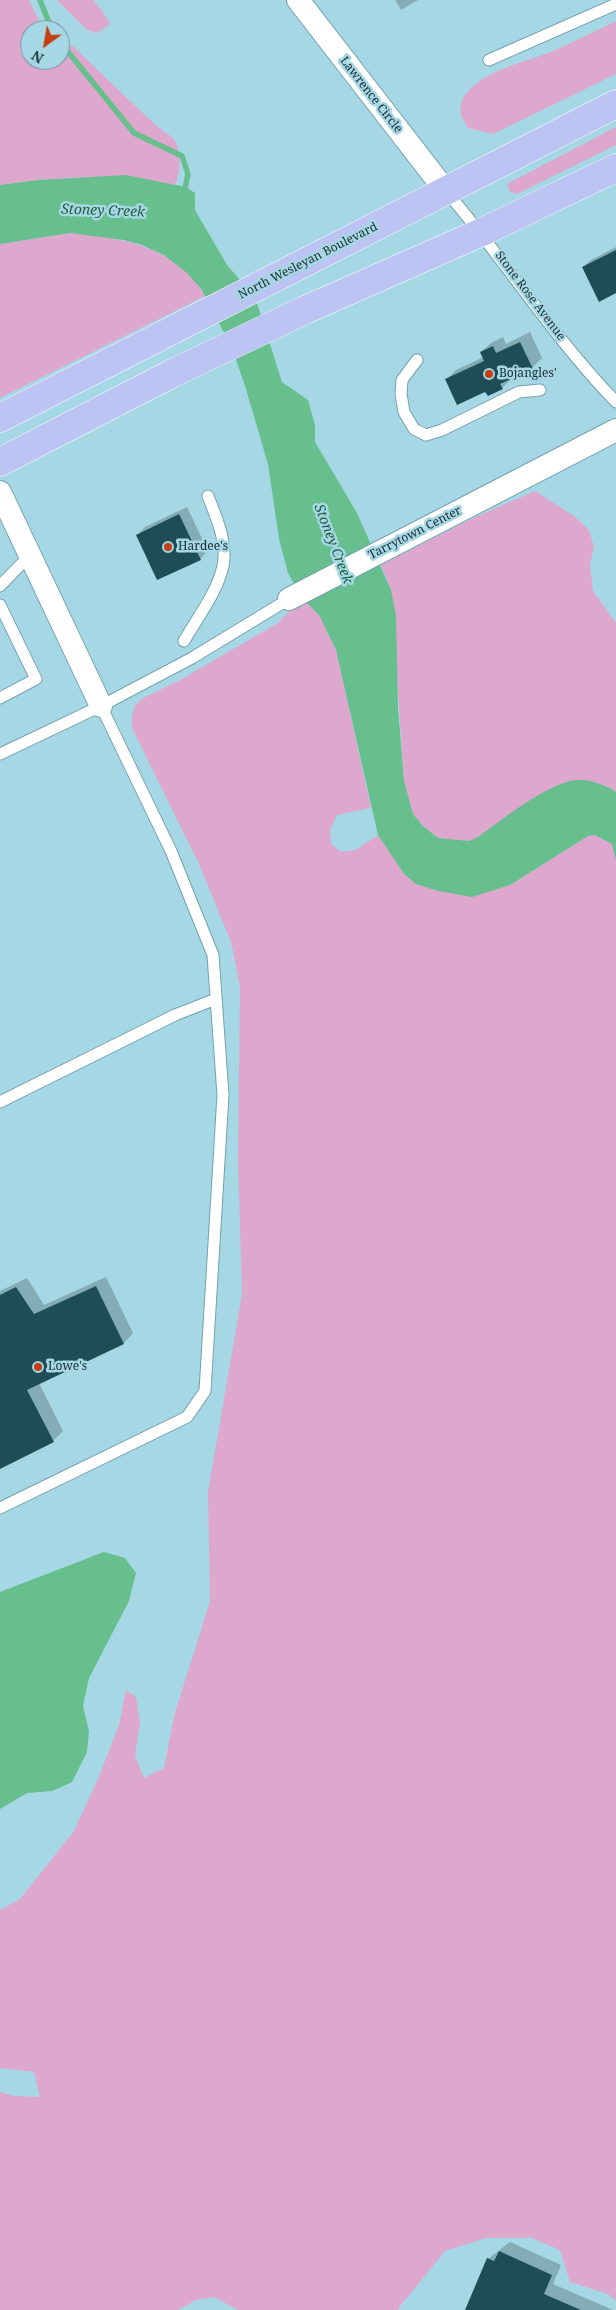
<!DOCTYPE html>
<style>
body{margin:0}
#map{position:relative;width:616px;height:2310px;overflow:hidden;background:#a6d7e4;font-family:"Noto Serif",serif}
canvas{display:block}
.north{position:absolute;left:20px;top:20px;width:50px;height:50px;box-sizing:border-box;background:#a6d7e4;border:1px solid #6e939d;border-radius:50%;rotate:212deg;font-size:14px;font-weight:700;line-height:20px;text-align:center;color:#1a2d33}
.north::after{content:'';display:block;margin:auto;width:18px;height:22px;background:#c63e0f;clip-path:polygon(50% 0,100% 100%,50% 72%,0 100%)}
</style>
<div id="map">
<canvas width="616" height="2310"></canvas>
<div class="north">N</div>
</div>
<script>
const c = document.querySelector('canvas').getContext('2d');
c.lineJoin = 'round';
function fill(path, color) { c.fillStyle = color; c.fill(path, 'evenodd'); }
function trace(path, color, width, dash) { c.strokeStyle = color; c.lineWidth = width; c.lineCap = dash ? 'butt' : 'round'; c.setLineDash(dash || []); c.stroke(path); }
function drawText(font, color, halo, rows, align = 'center') {
  c.font = font + ' "Noto Serif",serif'; c.lineWidth = 5; c.setLineDash([]); c.textBaseline = 'middle'; c.strokeStyle = halo; c.fillStyle = color; for (const [text, x, y, turn = 0] of rows) {
    c.save(); c.translate(x, y); c.rotate((+turn || 0) * Math.PI / 180); c.textAlign = isNaN(turn) ? turn : align; if (halo) c.strokeText(text, 0, 0); c.fillText(text, 0, 0); c.restore();
  }
}
fill(new Path2D(`
 M 0,0 L 29,0 L 44,30 L 30,30 L 30,60 L 60,60 L 60,41 L 74,47 C 102,74 129,101 158,127 C 164,132 174,136 177,145 C 181,155 180,176 175,185 L 136,178 L 89,177 L 38,180 L 0,185 Z
 M 57,0 L 93,0 L 103,12 L 110,24 L 97,33 L 87,30 Z
 M 616,21 L 616,74 L 493,134 L 468,128 C 466,124 461,118 461,114 C 455,76 528,62 553,51 C 574,42 595,31 616,21 Z
 M 616,127 L 616,145 L 517,194 L 510,192 L 507,184 Z
 M 70,233 C 121,237 178,247 205,296 L 0,398 L 0,244 Z
 M 535,491 L 574,516 L 589,530 L 594,547 L 590,565 L 593,591 L 616,623 L 616,792 L 606,786 L 469,841 L 438,838 L 423,826 L 413,814 L 404,781 L 391,590 L 381,565 L 471,519 Z
 M 302,598 L 319,615 L 336,650 L 371,808 L 337,815 L 330,831 L 331,844 L 341,852 L 356,850 L 378,835 L 404,874 L 510,885 L 588,836 L 595,835 L 612,844 L 616,860 L 616,2301 L 608,2294 L 570,2282 L 560,2250 L 532,2238 L 486,2238 L 445,2251 L 397,2310 L 238,2310 L 214,2297 L 196,2300 L 178,2310 L 0,2310 L 0,2092 L 14,2096 L 40,2097 L 34,2072 L 0,2068 L 0,1910 L 20,1899 L 74,1831 L 98,1779 L 119,1725 L 126,1690 L 136,1697 L 140,1722 L 135,1756 L 144,1778 L 164,1768 L 174,1716 L 210,1601 L 208,1492 L 242,1294 L 238,1159 L 240,986 L 231,942 L 200,866 L 132,728 L 132,715 L 135,705 L 143,698 L 180,680 L 278,623 Z`), '#dda7ce');
fill(new Path2D(`
 M 126,175 L 186,187 L 195,193 L 195,210 L 227,265 L 255,297 L 282,382 L 308,400 L 315,425 L 315,442 L 357,513 L 391,590 L 396,616 L 398,708 L 404,781 L 413,814 L 423,826 L 438,838 L 469,841 L 478,837 C 501,821 554,777 583,780 C 595,781 607,786 616,792 L 616,860 L 612,844 L 595,835 L 588,836 L 510,885 L 472,897 L 438,891 L 416,884 L 404,874 L 378,835 L 336,650 L 319,615 L 302,598 L 288,573 L 279,539 L 268,464 L 245,386 L 232,348 L 202,290 L 187,273 L 164,255 L 142,245 L 124,240 L 70,233 L 0,244 L 0,185 L 38,180 Z
 M 104,1552 L 125,1558 L 136,1573 L 129,1601 L 89,1678 L 83,1706 L 89,1731 L 87,1752 L 72,1782 L 52,1791 L 27,1793 L 0,1809 L 0,1592 Z`), '#66bf8c');
fill(new Path2D(`
 M 395,0 L 418,0 L 401,10 Z
 M 616,247 L 616,292 L 583,267 L 591,260 Z
 M 530,332 L 542,358 L 532,368 L 512,378 L 502,388 L 485,390 L 446,380 L 456,370 L 484,357 L 481,352 L 491,343 L 503,337 L 506,344 Z
 M 187,507 L 208,551 L 200,559 L 137,535 L 145,527 Z
 M 106,1277 L 133,1333 L 124,1343 L 39,1383 L 63,1431 L 53,1441 L 0,1468 L 0,1291 L 27,1278 L 44,1305 Z
 M 510,2242 L 561,2265 L 553,2284 L 613,2310 L 466,2310 L 488,2259 Z`), '#0003');
trace(new Path2D(`
 M 40,0 L 52,30
 M 60,42 L 134,133 L 182,156 L 188,174 L 184,193`), '#66bf8c', 5.5);
fill(new Path2D(`
 M 616,250 L 616,293 L 599,302 L 582,267 Z
 M 520,342 L 533,369 L 500,384 L 503,389 L 488,396 L 485,392 L 457,405 L 445,379 L 484,361 L 480,352 L 493,346 L 496,353 Z
 M 179,514 L 201,560 L 157,580 L 136,535 Z
 M 96,1286 L 124,1344 L 27,1390 L 54,1442 L 0,1469 L 0,1295 L 16,1287 L 34,1314 Z
 M 499,2251 L 552,2275 L 544,2294 L 581,2310 L 465,2310 L 487,2258 L 494,2261 Z`), '#1e4d58');
const lane = new Path2D(`
 M 489,60 L 616,4
 M 446,191 C 505,260 553,337 616,402
 M 417,360 L 402,380 L 401,394 L 404,412 L 414,429 L 426,435 L 442,430 L 519,392 L 540,390
 M 0,586 L 30,555
 M 0,605 L 36,679 L 0,698
 M 184,641 C 197,618 217,593 223,566 C 228,543 216,517 208,496
 M 0,754 L 101,706 L 192,658 L 289,599
 M 0,1102 L 175,1015 L 216,999
 M 0,1508 L 187,1417 L 205,1391 L 223,1095 L 213,955 L 171,851 L 101,706`);
const street = new Path2D(`
 M 298,0 L 445,190
 M 0,492 L 101,706
 M 289,599 L 616,430`);
const highway = new Path2D(`
 M 0,418 L 616,104
 M 0,462 L 171,374 L 305,310 L 482,232 L 616,168`);
trace(lane, '#73a2af', 13);
trace(street, '#73a2af', 24);
trace(highway, '#fff', 29);
trace(lane, '#fff', 11);
trace(street, '#fff', 22);
trace(highway, '#bbc4f3', 28);
for (const [x, y, r, color] of [
 [489,374,5,"#c63e0f"],
 [168,547,5,"#c63e0f"],
 [38,1367,5,"#c63e0f"]
]) { const dot = new Path2D(); dot.arc(x, y, r, 0, 2 * Math.PI); c.fillStyle = color; c.fill(dot); trace(dot, '#a6d7e4', 2); }
drawText('12px', '#1a2d33', '#a6d7e4', [
 ["Lawrence Circle",371,95,52],
 ["North Wesleyan Boulevard",308,261,-27],
 ["Stone Rose Avenue",530,296,53],
 ["Tarrytown Center",415,533,-27]
]);
drawText('12px', '#1a2d33', '#a6d7e4', [
 ["Bojangles'",499,374],
 ["Hardee's",178,547],
 ["Lowe's",48,1367]
], 'left');
drawText('italic 14px', '#1f603e', '#a6d7e4', [
 ["Stoney Creek",103,211,2],
 ["Stoney Creek",333,544,69]
]);
</script>
